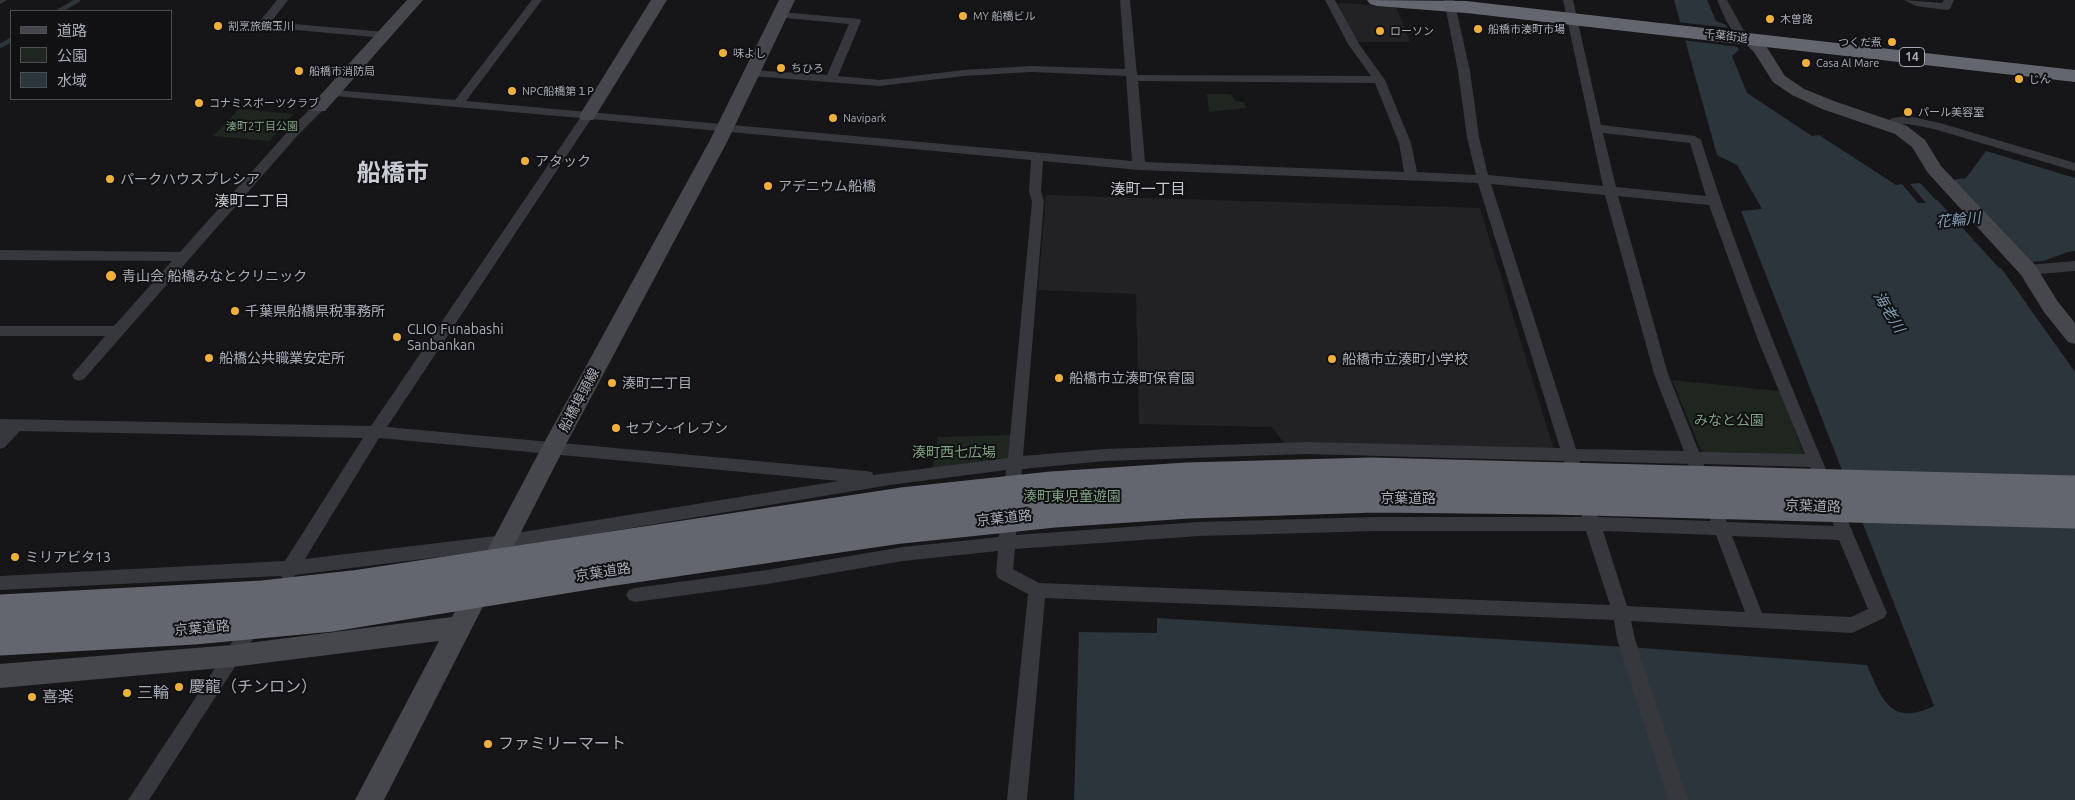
<!DOCTYPE html>
<meta charset="utf-8">
<style>
body{margin:0}
#map{position:relative;width:2075px;height:800px;overflow:hidden;background:#161618;font-family:Ubuntu,"Noto Sans JP",sans-serif}
canvas{display:block}
.legend{position:absolute;left:10px;top:10px;width:162px;height:90px;box-sizing:border-box;background:#111113;border:1px solid #4d4f55;margin:0;padding:6px 9px;list-style:none;font-size:15px;color:#a8adb8}
.legend li{display:flex;align-items:center;gap:10px;height:25px}
.legend b{width:25px;border:1px solid #4d4f55}
</style>
<div id="map">
<canvas width="2075" height="800"></canvas>
<ul class="legend">
<li><b style="height:6px;background:#45474d"></b>道路</li>
<li><b style="height:14px;background:#1e261f"></b>公園</li>
<li><b style="height:14px;background:#2c353c"></b>水域</li>
</ul>
</div>
<script>
const c = document.querySelector('canvas').getContext('2d');
c.lineJoin = 'round';
function fill(path, color) { c.fillStyle = color; c.fill(path, 'evenodd'); }
function trace(path, color, width, dash) { c.strokeStyle = color; c.lineWidth = width; c.lineCap = dash ? 'butt' : 'round'; c.setLineDash(dash || []); c.stroke(path); }
function drawText(font, color, halo, rows, align = 'center') {
  c.font = font + ' Ubuntu,"Noto Sans JP",sans-serif'; c.lineWidth = 4; c.setLineDash([]); c.textBaseline = 'middle'; c.strokeStyle = halo; c.fillStyle = color; for (const [text, x, y, turn = 0] of rows) {
    c.save(); c.translate(x, y); c.rotate((+turn || 0) * Math.PI / 180); c.textAlign = isNaN(turn) ? turn : align; if (halo) c.strokeText(text, 0, 0); c.fillText(text, 0, 0); c.restore();
  }
}
fill(new Path2D(`
 M 1342,3 L 1396,7 L 1410,42 L 1357,42 L 1336,5 Z
 M 1046,195 L 1480,208 L 1554,450 L 1284,443 L 1272,427 L 1139,424 L 1136,294 L 1038,290 Z`), '#222225');
fill(new Path2D(`
 M 1207,94 L 1231,94 L 1235,101 L 1243,102 L 1247,108 L 1209,112 Z
 M 239,109 L 294,114 L 269,141 L 213,136 Z
 M 1672,380 L 1780,391 L 1805,457 L 1702,453 Z
 M 1013,435 L 1011,459 L 932,470 L 938,437 Z`), '#1e261f');
fill(new Path2D(`
 M 1674,0 L 1707,0 L 1716,21 L 1726,25 L 1739,50 L 1732,56 L 1747,93 L 1812,136 L 1819,135 L 1896,185 L 1902,184 L 1918,203 L 1926,203 L 1910,184 L 1920,183 L 1936,200 L 1943,200 L 1940,182 L 1966,178 L 1986,151 L 2075,178 L 2075,251 L 2068,252 L 2043,261 L 1999,265 L 2075,372 L 2075,800 L 1074,800 L 1079,632 L 1157,633 L 1157,618 L 1642,648 L 1867,665 C 1882,699 1890,727 1934,706 L 1741,211 L 1762,209 L 1737,165 L 1717,155 Z`), '#2c353c');
fill(new Path2D(`
 M 1677,22 L 1730,28 L 1739,47 L 1682,40 Z
 M 1951,179 L 2031,264 L 1999,268 L 1920,181 L 1938,197 L 1926,184 L 1926,181 Z`), '#161618');
trace(new Path2D(`
 M 59,11 L 78,0
 M 0,46 L 11,40`), '#2c353c', 4.5);
fill(new Path2D(`
 M 0,0 L 7,0 L 0,4 Z
 M 277,0 L 288,0 L 271,22 L 385,32 L 391,35 L 385,38 L 262,27 L 260,21 Z
 M 532,0 L 542,0 L 466,101 L 1132,161 L 1126,76 L 1031,72 L 964,76 L 880,86 L 752,76 L 746,73 L 752,70 L 827,75 L 849,24 L 776,17 L 775,15 L 780,12 L 860,19 L 861,21 L 838,76 L 880,80 L 964,70 L 1031,66 L 1125,69 L 1120,0 L 1130,0 L 1137,75 L 1371,76 L 1348,44 L 1325,0 L 1335,0 L 1359,44 L 1385,80 L 1411,143 L 1417,172 L 1476,175 L 1467,137 L 1458,71 L 1444,0 L 1454,0 L 1470,71 L 1479,137 L 1488,175 L 1603,186 L 1563,0 L 1573,0 L 1601,125 L 1695,136 L 1701,140 C 1752,302 1821,457 1887,613 L 1884,618 L 1852,633 L 1631,621 L 1635,639 L 1688,800 L 1668,800 L 1617,639 L 1614,620 L 1045,598 L 1027,800 L 1007,800 L 1028,594 L 998,578 L 996,573 L 998,551 L 903,561 L 767,584 L 635,602 L 629,600 L 626,595 L 629,590 L 635,588 L 767,570 L 903,547 L 999,537 L 1006,470 L 890,485 L 504,549 L 295,575 L 293,578 L 287,580 L 280,576 L 0,590 L 0,576 L 285,561 L 363,438 L 20,431 L 5,447 L 0,449 L 0,419 L 371,426 L 580,118 L 334,96 L 328,93 L 334,90 L 455,100 ZM 1138,81 L 1375,83 L 1399,143 L 1404,172 L 1145,162 ZM 591,119 L 1031,160 L 1029,192 L 1032,201 L 1008,458 L 873,475 L 872,472 L 866,471 L 387,427 ZM 1603,133 L 1690,143 L 1706,196 L 1616,187 ZM 1043,161 L 1139,170 L 1478,183 L 1560,448 L 1306,442 L 1105,449 L 1023,456 L 1044,201 L 1041,192 ZM 1491,184 L 1605,195 L 1654,374 L 1684,451 L 1576,449 ZM 1618,196 L 1709,205 L 1758,340 L 1805,454 L 1699,452 L 1668,374 ZM 379,438 L 839,481 L 504,535 L 305,559 ZM 1306,454 L 1564,461 L 1566,466 L 1572,468 L 1578,466 L 1580,461 L 1688,464 L 1691,470 L 1697,472 L 1703,470 L 1704,464 L 1810,467 L 1834,526 L 1727,522 L 1724,515 L 1718,513 L 1712,515 L 1710,521 L 1598,517 L 1595,510 L 1589,508 L 1583,510 L 1582,517 L 1376,517 L 1199,522 L 1016,535 L 1022,469 L 1105,461 ZM 1376,531 L 1586,531 L 1610,605 L 1039,583 L 1013,569 L 1015,549 L 1199,536 ZM 1603,531 L 1716,535 L 1745,612 L 1627,606 ZM 1732,536 L 1839,540 L 1868,609 L 1851,617 L 1762,613 Z
 M 1717,0 L 1727,0 L 1743,29 L 1755,39 L 1753,41 C 1734,46 1723,13 1717,0 Z
 M 1904,0 L 1942,3 L 1944,0 L 1954,0 L 1950,9 L 1946,10 L 1916,6 Z
 M 319,103 L 325,107 L 323,110 L 298,135 L 84,379 L 79,381 L 74,379 L 72,375 L 105,336 L 0,336 L 0,326 L 114,326 L 172,261 L 0,260 L 0,250 L 180,252 L 290,129 L 315,104 Z
 M 1908,116 L 1940,123 L 2075,163 L 2075,171 L 1934,129 L 1908,124 L 1899,124 L 1889,129 L 1883,125 L 1892,118 Z
 M 2075,261 L 2075,271 L 2028,275 L 2023,273 L 2021,270 L 2023,267 L 2028,265 Z
 M 254,615 L 260,618 L 263,623 L 260,628 L 149,800 L 128,800 L 248,618 Z`), '#37383d');
fill(new Path2D(`
 M 407,0 L 423,0 L 325,111 L 313,111 L 311,107 L 313,103 Z
 M 651,0 L 667,0 L 593,120 L 581,120 L 579,116 Z
 M 779,0 L 795,0 L 727,142 L 563,450 L 384,800 L 355,800 L 439,641 L 232,667 L 0,688 L 0,664 L 232,645 L 452,617 L 545,441 L 709,142 Z
 M 1749,34 L 1755,36 L 1766,46 L 1785,76 L 1804,89 L 1834,101 L 1907,126 L 1925,140 L 1941,166 L 2035,265 L 2058,302 L 2075,323 L 2075,344 L 2068,342 L 2044,312 L 2021,275 L 1928,173 L 1912,147 L 1895,134 L 1822,109 L 1792,95 L 1773,82 L 1754,52 L 1741,39 L 1743,36 Z`), '#45474d');
fill(new Path2D(`
 M 1367,0 L 1466,1 L 2075,70 L 2075,82 L 1466,13 L 1377,6 L 1370,4 Z`), '#63666e');
trace(new Path2D(`
 M 0,610 L 263,596 L 353,586 L 902,503 L 1052,487 L 1187,478 L 1371,473 L 2075,491
 M 0,640 L 194,629 L 332,616 L 601,572 L 901,528 L 1054,512 L 1188,503 L 1376,497 L 1552,499 L 2075,513`), '#63666e', 31);
for (const [x, y, r, color] of [
 [963,16,5,"#f2b134"],
 [1770,19,5,"#f2b134"],
 [218,26,5,"#f2b134"],
 [1478,29,5,"#f2b134"],
 [1380,31,5,"#f2b134"],
 [1892,42,5,"#f2b134"],
 [723,53,5,"#f2b134"],
 [1806,63,5,"#f2b134"],
 [781,68,5,"#f2b134"],
 [299,71,5,"#f2b134"],
 [2019,79,5,"#f2b134"],
 [512,91,5,"#f2b134"],
 [199,103,5,"#f2b134"],
 [1908,112,5,"#f2b134"],
 [833,118,5,"#f2b134"],
 [525,161,5,"#f2b134"],
 [110,179,5,"#f2b134"],
 [768,186,5,"#f2b134"],
 [111,276,6,"#f2b134"],
 [235,311,5,"#f2b134"],
 [397,337,5,"#f2b134"],
 [209,358,5,"#f2b134"],
 [1332,359,5,"#f2b134"],
 [1059,378,5,"#f2b134"],
 [612,383,5,"#f2b134"],
 [616,428,5,"#f2b134"],
 [15,557,5,"#f2b134"],
 [179,687,5,"#f2b134"],
 [127,693,5,"#f2b134"],
 [32,697,5,"#f2b134"],
 [488,744,5,"#f2b134"]
]) { const dot = new Path2D(); dot.arc(x, y, r, 0, 2 * Math.PI); c.fillStyle = color; c.fill(dot); trace(dot, '#111113', 2); }
drawText('11px', '#a8adb8', '#111113', [
 ["MY 船橋ビル",973,16],
 ["木曽路",1780,19],
 ["割烹旅館玉川",228,26],
 ["船橋市湊町市場",1488,29],
 ["ローソン",1390,31],
 ["つくだ煮",1882,42,"right"],
 ["味よし",733,53],
 ["Casa Al Mare",1816,63],
 ["ちひろ",791,68],
 ["船橋市消防局",309,71],
 ["じん",2029,79],
 ["NPC船橋第１P",522,91],
 ["コナミスポーツクラブ",209,103],
 ["パール美容室",1918,112],
 ["Navipark",843,118]
], 'left');
drawText('11px', '#a8adb8', '#111113', [
 ["千葉街道",1726,36,7]
]);
drawText('11px', '#7fa381', '#111113', [
 ["湊町2丁目公園",262,126]
]);
for (const [x, y, w] of [
 [1912,57,25]
]) { const box = new Path2D(); box.roundRect(x - w / 2, y - 9.5, w, 19, 4); c.fillStyle = '#111113'; c.fill(box); trace(box, '#a8adb8', 1); }
drawText('bold 12px', '#a8adb8', null, [
 ["14",1912,57]
]);
drawText('14px', '#a8adb8', '#111113', [
 ["アタック",535,161],
 ["パークハウスプレシア",120,179],
 ["アデニウム船橋",778,186],
 ["青山会 船橋みなとクリニック",122,276],
 ["千葉県船橋県税事務所",245,311],
 ["CLIO Funabashi",407,329],
 ["Sanbankan",407,345],
 ["船橋公共職業安定所",219,358],
 ["船橋市立湊町小学校",1342,359],
 ["船橋市立湊町保育園",1069,378],
 ["湊町二丁目",622,383],
 ["セブン-イレブン",626,428],
 ["ミリアビタ13",25,557]
], 'left');
drawText('14px', '#a8adb8', '#111113', [
 ["船橋埠頭線",579,400,-62],
 ["京葉道路",1408,498],
 ["京葉道路",1813,506,2],
 ["京葉道路",1004,518,-6],
 ["京葉道路",603,572,-9],
 ["京葉道路",202,628,-5]
]);
drawText('14px', '#7fa381', '#111113', [
 ["みなと公園",1729,420],
 ["湊町西七広場",954,452],
 ["湊町東児童遊園",1072,496]
]);
drawText('15px', '#c9ccd4', '#111113', [
 ["湊町一丁目",1148,189],
 ["湊町二丁目",252,201]
]);
drawText('italic 15px', '#7f9bb3', '#111113', [
 ["花輪川",1958,220,-6],
 ["海老川",1889,312,59]
]);
drawText('16px', '#a8adb8', '#111113', [
 ["慶龍（チンロン）",189,687],
 ["三輪",137,693],
 ["喜楽",42,697],
 ["ファミリーマート",498,744]
], 'left');
drawText('bold 24px', '#c9ccd4', '#111113', [
 ["船橋市",393,173]
]);
</script>
